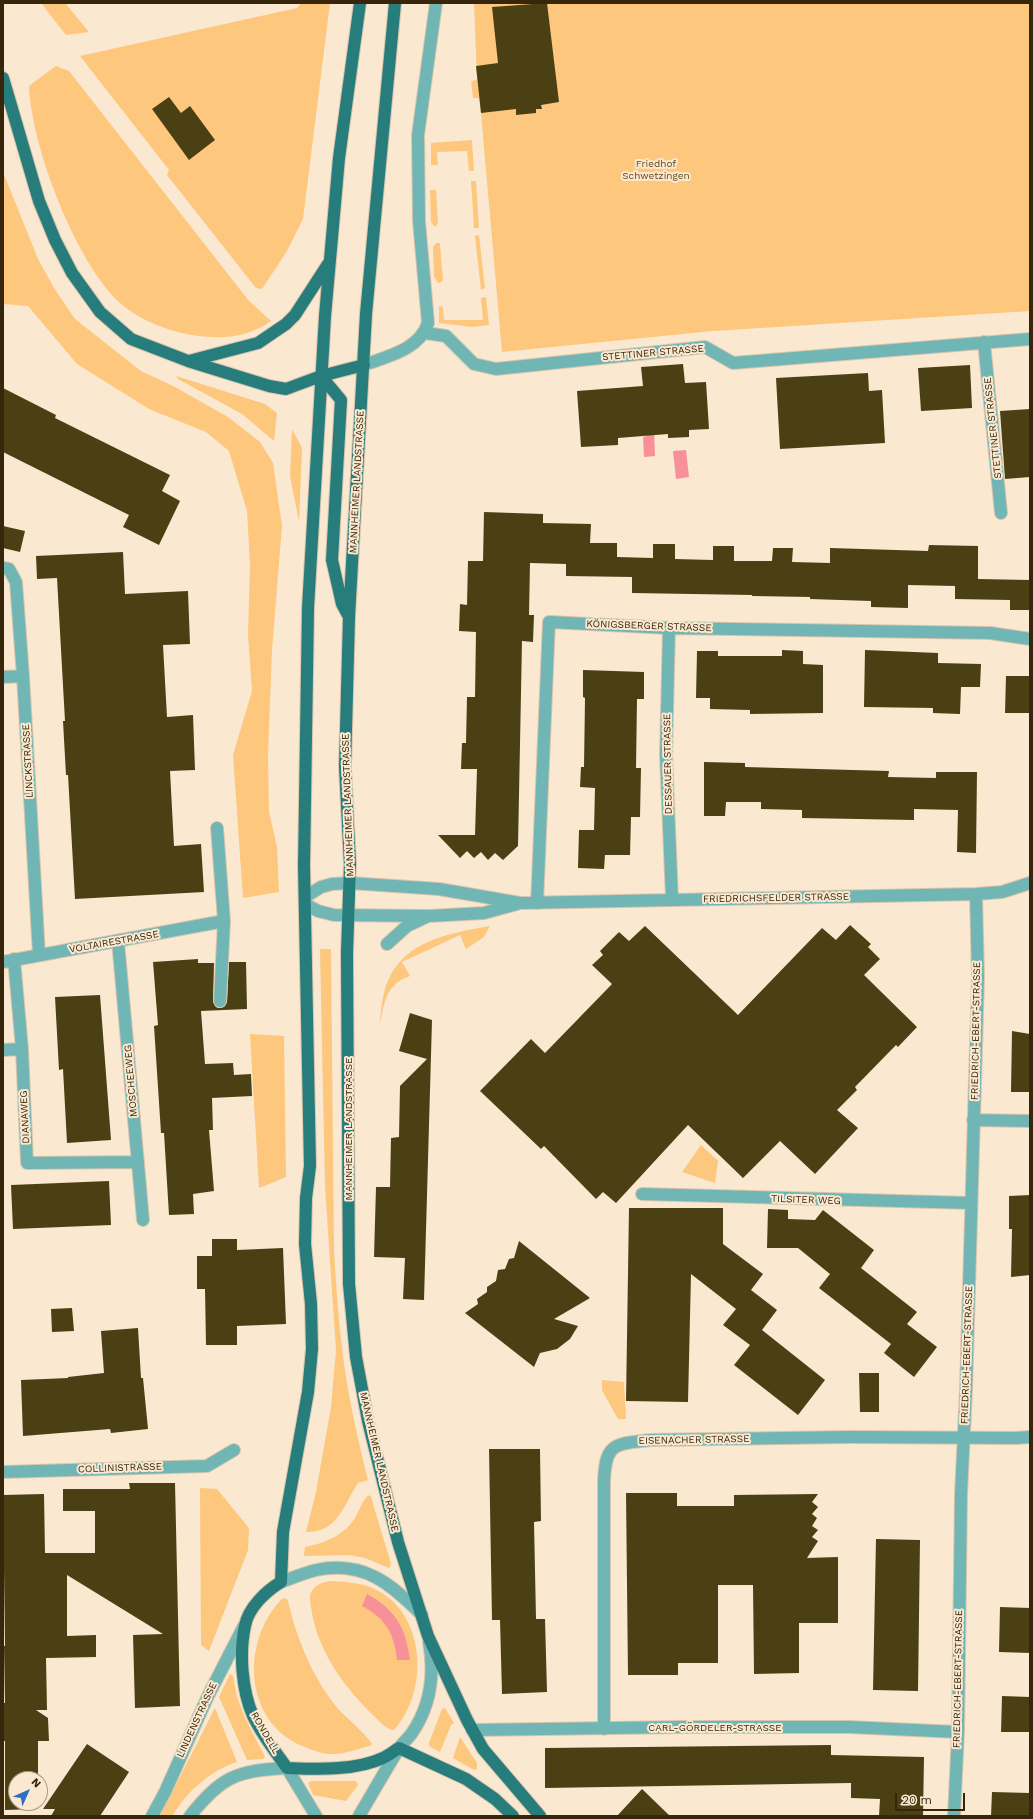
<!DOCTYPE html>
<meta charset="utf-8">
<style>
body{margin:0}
#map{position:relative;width:1033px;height:1819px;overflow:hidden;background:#fbe8d0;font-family:"Work Sans",sans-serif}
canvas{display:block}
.frame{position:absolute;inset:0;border:4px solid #37260c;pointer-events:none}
.north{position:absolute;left:8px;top:1771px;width:40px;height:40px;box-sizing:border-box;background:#fbe8d0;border:1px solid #ad9a82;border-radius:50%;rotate:45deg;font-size:11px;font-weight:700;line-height:16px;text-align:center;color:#37260c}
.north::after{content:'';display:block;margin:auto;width:14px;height:18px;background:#2a71c1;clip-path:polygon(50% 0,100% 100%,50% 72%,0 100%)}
.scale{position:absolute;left:895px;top:1793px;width:70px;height:18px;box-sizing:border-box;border:2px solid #37260c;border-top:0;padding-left:5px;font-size:12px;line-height:14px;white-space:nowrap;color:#37260c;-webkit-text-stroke:3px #fbe8d0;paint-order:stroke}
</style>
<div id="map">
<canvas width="1033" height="1819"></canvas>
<div class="frame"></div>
<div class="north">N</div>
<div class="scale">20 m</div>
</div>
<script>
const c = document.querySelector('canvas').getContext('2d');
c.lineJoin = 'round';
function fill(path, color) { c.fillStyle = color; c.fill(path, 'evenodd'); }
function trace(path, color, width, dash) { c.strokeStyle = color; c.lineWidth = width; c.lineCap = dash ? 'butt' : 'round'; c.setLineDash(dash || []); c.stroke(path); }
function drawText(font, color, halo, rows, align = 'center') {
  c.font = font + ' "Work Sans",sans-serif'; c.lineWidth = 4; c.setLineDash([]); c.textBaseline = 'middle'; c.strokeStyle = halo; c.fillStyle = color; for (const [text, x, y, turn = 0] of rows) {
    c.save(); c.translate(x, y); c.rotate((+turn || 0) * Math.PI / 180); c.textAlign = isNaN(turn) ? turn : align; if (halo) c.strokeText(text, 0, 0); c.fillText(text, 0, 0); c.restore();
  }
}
fill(new Path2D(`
 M 41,3 L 65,3 L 89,32 L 66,35 Z
 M 301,3 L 330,3 L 303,219 L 287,251 L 262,289 L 256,288 L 167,175 L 169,170 L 80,56 L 297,8 Z
 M 474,3 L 1030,3 L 1030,311 L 713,331 L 502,352 L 481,113 L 479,98 L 473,98 L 471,81 L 477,80 Z
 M 56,66 L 69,71 L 249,301 L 271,321 C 248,337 226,339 199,336 C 172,333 138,320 119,302 C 75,261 31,145 29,86 Z
 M 472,140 L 474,171 L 469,171 L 467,151 L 437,152 L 438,165 L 431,165 L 431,143 Z
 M 3,172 L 38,259 L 54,288 L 75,319 L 141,371 L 175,387 L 228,417 L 260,442 L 273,463 L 282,526 L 272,650 L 268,755 L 269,812 L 277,847 L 279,892 L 243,898 L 233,755 L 252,691 L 248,635 L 250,565 L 247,511 L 229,451 L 206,432 L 149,409 L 77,364 L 28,306 L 3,304 Z
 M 471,181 L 476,181 L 479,228 L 474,228 Z
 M 430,190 L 436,190 L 438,223 L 436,226 L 434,226 L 431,222 Z
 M 479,235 L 485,288 L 481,290 L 475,236 Z
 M 436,243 L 440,243 L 440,245 L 443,280 L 440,283 L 438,283 L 434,277 L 433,247 Z
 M 486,297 L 489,325 L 473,327 L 439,323 L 439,306 L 443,307 L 444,320 L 483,320 L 481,298 Z
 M 176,376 L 265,404 L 277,413 L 274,441 L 242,414 L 178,379 Z
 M 292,429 L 302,448 L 299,522 L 290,476 Z
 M 490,926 L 484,937 L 466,949 L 460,935 L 402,962 L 410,976 C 384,985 385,1004 379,1027 C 381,1016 381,1004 384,993 C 397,942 445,934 490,926 Z
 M 320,949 L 331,949 L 334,1251 C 336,1283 338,1316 342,1348 C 347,1392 357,1436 368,1480 L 358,1483 C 344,1504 338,1533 306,1532 L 316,1492 L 331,1407 L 336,1350 L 325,1186 Z
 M 250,1034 L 284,1036 L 286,1177 L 259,1188 Z
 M 701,1145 L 718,1161 L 715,1183 L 682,1172 Z
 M 602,1380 L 624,1382 L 626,1419 L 618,1419 L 602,1390 Z
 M 200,1488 L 217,1489 L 249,1528 L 248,1550 L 209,1651 L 201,1645 Z
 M 369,1495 L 371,1497 L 391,1564 L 389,1568 L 365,1558 L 349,1555 L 304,1556 L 305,1547 C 325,1543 346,1535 356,1516 C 360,1509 363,1499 369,1495 Z
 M 329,1581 C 343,1582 359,1582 372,1588 C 426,1610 430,1691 394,1730 C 387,1730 379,1721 374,1716 C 345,1688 319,1653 312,1613 C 311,1606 308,1597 312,1591 C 316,1584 322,1583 329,1581 Z
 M 283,1598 L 287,1599 L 288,1601 C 297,1640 313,1679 339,1710 C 345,1716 372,1740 372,1745 C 358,1749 343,1755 328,1754 C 320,1753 312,1750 305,1747 C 243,1724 240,1640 283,1598 Z
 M 230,1674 L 233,1676 L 237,1697 L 245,1718 L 265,1757 L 263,1759 L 247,1760 L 219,1697 Z
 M 215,1708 L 237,1762 C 209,1771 187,1792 172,1816 L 160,1816 Z
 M 445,1708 L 454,1723 L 451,1725 L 440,1752 L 429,1746 L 429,1743 L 442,1709 Z
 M 460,1737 L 477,1763 L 477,1769 L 474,1770 L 453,1758 Z
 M 311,1781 L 356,1781 L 358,1785 L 346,1801 L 313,1795 L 308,1783 Z`), '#fdc77d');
fill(new Path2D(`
 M 647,430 L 654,430 L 655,456 L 644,457 L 643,437 L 647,436 Z
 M 686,450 L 689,477 L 676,479 L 673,451 Z
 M 367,1594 C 396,1610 406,1628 410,1660 L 397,1660 C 394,1633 386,1619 362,1606 Z`), '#f8909a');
fill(new Path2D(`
 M 547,3 L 559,102 L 541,105 L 542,109 L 536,109 L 536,113 L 516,115 L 516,109 L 481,113 L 476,66 L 498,63 L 492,7 Z
 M 169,97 L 181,113 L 190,106 L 215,140 L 189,160 L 152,109 Z
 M 683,364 L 685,383 L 706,382 L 709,429 L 689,430 L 689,437 L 668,438 L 668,434 L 618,438 L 618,445 L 581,447 L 577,391 L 643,386 L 641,367 Z
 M 970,365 L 972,408 L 921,411 L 918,368 Z
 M 868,373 L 869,391 L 882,390 L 885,443 L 780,449 L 776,378 Z
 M 3,388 L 56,415 L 55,418 L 170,475 L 162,491 L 180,501 L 159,545 L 123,527 L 129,515 L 3,452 Z
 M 1030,409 L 1030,477 L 1005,479 L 1000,411 Z
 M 484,512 L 543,514 L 543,523 L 591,524 L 590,543 L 617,543 L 617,557 L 653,558 L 653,544 L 675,544 L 675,559 L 713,560 L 713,546 L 734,546 L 734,561 L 772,561 L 773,548 L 793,548 L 792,562 L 830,563 L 830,548 L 928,551 L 929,545 L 978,546 L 978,579 L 1030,580 L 1030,610 L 1010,610 L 1010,600 L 955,599 L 955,586 L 908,585 L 908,608 L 871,607 L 871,601 L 810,599 L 810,597 L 752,596 L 752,595 L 632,593 L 632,577 L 566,576 L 566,564 L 530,563 L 529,615 L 534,615 L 533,642 L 522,641 L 518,846 L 503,860 L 495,853 L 488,860 L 481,852 L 474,858 L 467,851 L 460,858 L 438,835 L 475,835 L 477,769 L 461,769 L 462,743 L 466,743 L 467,697 L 475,697 L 476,632 L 459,631 L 460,604 L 467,605 L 468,561 L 483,561 Z
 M 3,526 L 25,531 L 20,552 L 3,548 Z
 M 123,552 L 125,594 L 188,591 L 190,644 L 163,645 L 167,717 L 193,715 L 195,770 L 170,771 L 174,846 L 201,844 L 204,892 L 75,899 L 68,775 L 66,775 L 63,721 L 65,721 L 57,578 L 37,579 L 36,556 Z
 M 782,650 L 803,651 L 803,664 L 823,665 L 823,713 L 750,714 L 750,710 L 710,709 L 710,698 L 696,698 L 697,651 L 718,651 L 718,656 L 782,656 Z
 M 865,650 L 938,653 L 938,663 L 981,664 L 980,687 L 961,687 L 960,714 L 933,713 L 933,708 L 864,707 Z
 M 583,670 L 644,672 L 644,699 L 637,699 L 636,768 L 641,768 L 640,817 L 631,817 L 630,855 L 605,855 L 604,869 L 578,868 L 579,830 L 594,830 L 595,788 L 580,787 L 581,767 L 584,767 L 585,698 L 583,697 Z
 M 1006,676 L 1030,676 L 1030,713 L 1005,713 Z
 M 704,762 L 745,763 L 745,767 L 889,771 L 888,777 L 936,778 L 936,772 L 977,772 L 976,853 L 957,852 L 958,810 L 914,809 L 914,820 L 802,818 L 802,810 L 761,809 L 761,802 L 726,802 L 725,816 L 704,816 Z
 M 850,925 L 871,944 L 868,947 L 880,959 L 864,975 L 917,1027 L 898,1047 L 896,1045 L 855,1087 L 857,1090 L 837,1110 L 858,1128 L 815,1174 L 780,1141 L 743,1178 L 688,1125 L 616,1203 L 603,1192 L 596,1199 L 544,1146 L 541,1149 L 480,1091 L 531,1039 L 545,1053 L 612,984 L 592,965 L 603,955 L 600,951 L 619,932 L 629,941 L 645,926 L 738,1015 L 822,928 L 836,940 Z
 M 198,959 L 198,963 L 214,963 L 213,1001 L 216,1007 L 219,1008 L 224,1007 L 227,1002 L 229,962 L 246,962 L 247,1009 L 201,1011 L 205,1064 L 233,1063 L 234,1075 L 251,1074 L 252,1096 L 212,1098 L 213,1130 L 209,1130 L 214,1191 L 193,1194 L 194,1214 L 169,1215 L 164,1133 L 161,1133 L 154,1026 L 158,1025 L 153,962 Z
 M 100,995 L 111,1140 L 67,1143 L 63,1069 L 59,1070 L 55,997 Z
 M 410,1013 L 432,1020 L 424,1300 L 403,1299 L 405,1258 L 374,1257 L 376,1187 L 390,1187 L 391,1138 L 399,1137 L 400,1086 L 427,1059 L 399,1051 Z
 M 1012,1031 L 1030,1034 L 1030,1092 L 1011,1092 Z
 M 109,1181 L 111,1225 L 13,1229 L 11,1185 Z
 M 1030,1195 L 1030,1275 L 1011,1277 L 1012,1229 L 1009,1229 L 1009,1196 Z
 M 629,1208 L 723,1208 L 723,1244 L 763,1274 L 751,1290 L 777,1310 L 762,1330 L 825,1380 L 798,1415 L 734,1365 L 750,1345 L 723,1325 L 736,1309 L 691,1274 L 688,1402 L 626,1401 Z
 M 768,1209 L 788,1210 L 788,1219 L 815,1220 L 823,1210 L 874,1250 L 861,1268 L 917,1312 L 907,1324 L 937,1347 L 914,1377 L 884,1353 L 891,1344 L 819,1288 L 830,1274 L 798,1248 L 767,1248 Z
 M 212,1239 L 237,1239 L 237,1250 L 283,1248 L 286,1324 L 237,1326 L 237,1345 L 206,1345 L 205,1289 L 197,1289 L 197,1256 L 212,1256 Z
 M 519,1241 L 590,1298 L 554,1319 L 578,1326 L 570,1339 L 557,1349 L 540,1353 L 534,1367 L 465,1313 L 478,1304 L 477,1299 L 487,1292 L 487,1287 L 496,1281 L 498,1270 L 505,1269 L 509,1259 L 514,1258 Z
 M 72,1308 L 74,1331 L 52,1332 L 51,1309 Z
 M 138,1328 L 141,1378 L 143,1378 L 148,1429 L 111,1433 L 110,1429 L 23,1436 L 21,1380 L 68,1378 L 68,1377 L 104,1373 L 101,1331 Z
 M 859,1373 L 879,1373 L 879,1412 L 860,1412 Z
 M 489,1449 L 540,1449 L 541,1521 L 534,1522 L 536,1619 L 545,1619 L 547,1692 L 502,1694 L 500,1620 L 492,1620 Z
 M 129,1483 L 175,1483 L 180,1706 L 135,1708 L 133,1635 L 163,1634 L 67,1575 L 67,1636 L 96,1635 L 96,1657 L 46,1658 L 47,1710 L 36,1710 L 48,1718 L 49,1741 L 38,1741 L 38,1779 L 16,1779 L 16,1803 L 37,1803 L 37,1809 L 5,1810 L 5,1741 L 3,1741 L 3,1703 L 5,1703 L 4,1646 L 5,1646 L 3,1495 L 44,1494 L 45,1553 L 95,1553 L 95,1511 L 63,1511 L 63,1489 L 130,1489 Z
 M 626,1493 L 677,1493 L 677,1506 L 734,1506 L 734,1495 L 818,1494 L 812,1502 L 818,1507 L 812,1514 L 817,1518 L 812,1526 L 818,1530 L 812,1537 L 818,1541 L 807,1558 L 838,1557 L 838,1623 L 799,1623 L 799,1673 L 754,1674 L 753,1585 L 718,1585 L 718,1663 L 678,1663 L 678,1675 L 628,1675 Z
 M 876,1539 L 920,1540 L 918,1691 L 873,1690 Z
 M 1000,1607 L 1030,1608 L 1030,1653 L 999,1652 Z
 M 1002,1696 L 1030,1697 L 1030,1732 L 1001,1732 Z
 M 87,1744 L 129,1772 L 100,1816 L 51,1816 L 55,1809 L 43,1809 Z
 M 831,1745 L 831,1755 L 924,1757 L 923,1816 L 879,1816 L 880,1799 L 851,1798 L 851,1783 L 545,1788 L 545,1748 Z
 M 642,1789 L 670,1816 L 617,1816 Z
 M 992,1792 L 1030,1793 L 1030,1816 L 991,1816 Z`), '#4b4014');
const minor = new Path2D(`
 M 425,333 L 446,336 L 474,364 L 496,369 L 705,347 L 733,363 L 1030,339
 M 984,342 L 1001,513
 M 364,365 C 388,356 419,350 428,323 L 419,221 L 418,135 L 436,3
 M 3,568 L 9,569 L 16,582 L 23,676 L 39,955
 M 669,628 L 666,755 L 672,899
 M 3,677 L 23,676
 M 305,897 L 321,887 L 332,884 L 350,883 L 439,889 L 520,903 L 976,894 L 1002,892 L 1030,883
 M 537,903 L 549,622 L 669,628 L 990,633 L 1030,639
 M 305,904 L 318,911 L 334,915 L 429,916 L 484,913 L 517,904
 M 118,941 L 143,1220
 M 387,944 L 407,926 L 426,917
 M 14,959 L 22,1049 L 27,1163 L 138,1162
 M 3,962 L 224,921 L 217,828
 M 220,1001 L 224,921
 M 3,1050 L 22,1049
 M 973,1120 L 1030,1121
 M 642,1194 L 971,1203
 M 3,1472 L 207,1466 L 234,1450
 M 281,1582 C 292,1578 304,1573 316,1570 C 364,1560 391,1584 422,1615
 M 604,1729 L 604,1483 C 605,1442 615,1444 651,1440 L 849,1437 L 1016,1438 L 1030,1437
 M 472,1730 L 683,1727 L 849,1727 L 958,1732
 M 152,1816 L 165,1792 L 208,1696 L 244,1626
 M 190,1816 C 221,1777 237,1770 287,1768 L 316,1816
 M 359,1816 C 372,1794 385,1771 398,1750 C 402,1743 408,1739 412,1733 C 431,1705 435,1675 429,1642
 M 954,1816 L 958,1732 L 961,1494 L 966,1390 L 978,978 L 976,894`);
const major = new Path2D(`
 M 360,3 L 339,158 L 325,316 L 308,608 L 304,866 L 310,1166 L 306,1198 L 305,1244 L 311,1304 L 312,1349 L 308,1392 L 283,1532 L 281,1582 C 266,1591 248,1608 245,1626 C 239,1653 242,1691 253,1716 C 262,1735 275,1751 287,1768 C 317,1769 355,1771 383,1758 C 389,1755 394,1751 399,1748 L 466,1779 L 495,1799 L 513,1816
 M 395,3 L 366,314 L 349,617 L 345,767 L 350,864 L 347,953 L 349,1284 L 356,1357 L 368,1421 L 398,1542 L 428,1636 L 467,1720 L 483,1749 L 540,1816
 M 3,78 L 39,201 L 55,240 L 72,273 L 100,312 L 131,339 L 188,361 L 269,386 L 286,389 L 321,376 L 364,365
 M 189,361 L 258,343 L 286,324 L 295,315 L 328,264
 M 321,376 L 341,400 L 332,560 L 342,604 L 349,617`);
trace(minor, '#d8c5ad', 14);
trace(major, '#d8c5ad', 14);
trace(minor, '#70b6b4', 12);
trace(major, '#277d7c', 12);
drawText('10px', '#664819', '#fbe8d0', [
 ["Friedhof",656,164],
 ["Schwetzingen",656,176]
]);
drawText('10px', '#37260c', '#fbe8d0', [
 ["STETTINER STRASSE",653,353,-5],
 ["STETTINER STRASSE",993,428,-96],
 ["MANNHEIMER LANDSTRASSE",357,482,-87],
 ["KÖNIGSBERGER STRASSE",649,626,2],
 ["LINCKSTRASSE",28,761,-93],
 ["DESSAUER STRASSE",668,764,-91],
 ["MANNHEIMER LANDSTRASSE",348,805,-92],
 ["FRIEDRICHSFELDER STRASSE",776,898,-1],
 ["VOLTAIRESTRASSE",114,942,-10],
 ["FRIEDRICH-EBERT-STRASSE",976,1031,-89],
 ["MOSCHEEWEG",131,1081,-95],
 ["DIANAWEG",25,1117,-93],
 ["MANNHEIMER LANDSTRASSE",349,1129,-90],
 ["TILSITER WEG",806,1200,2],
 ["FRIEDRICH-EBERT-STRASSE",967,1355,-88],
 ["EISENACHER STRASSE",694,1440,-1],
 ["MANNHEIMER LANDSTRASSE",379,1462,77],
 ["COLLINISTRASSE",120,1468,-2],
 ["FRIEDRICH-EBERT-STRASSE",958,1679,-89],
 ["LINDENSTRASSE",197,1720,-65],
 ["CARL-GÖRDELER-STRASSE",715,1728],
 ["RONDELL",265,1733,60]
]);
</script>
